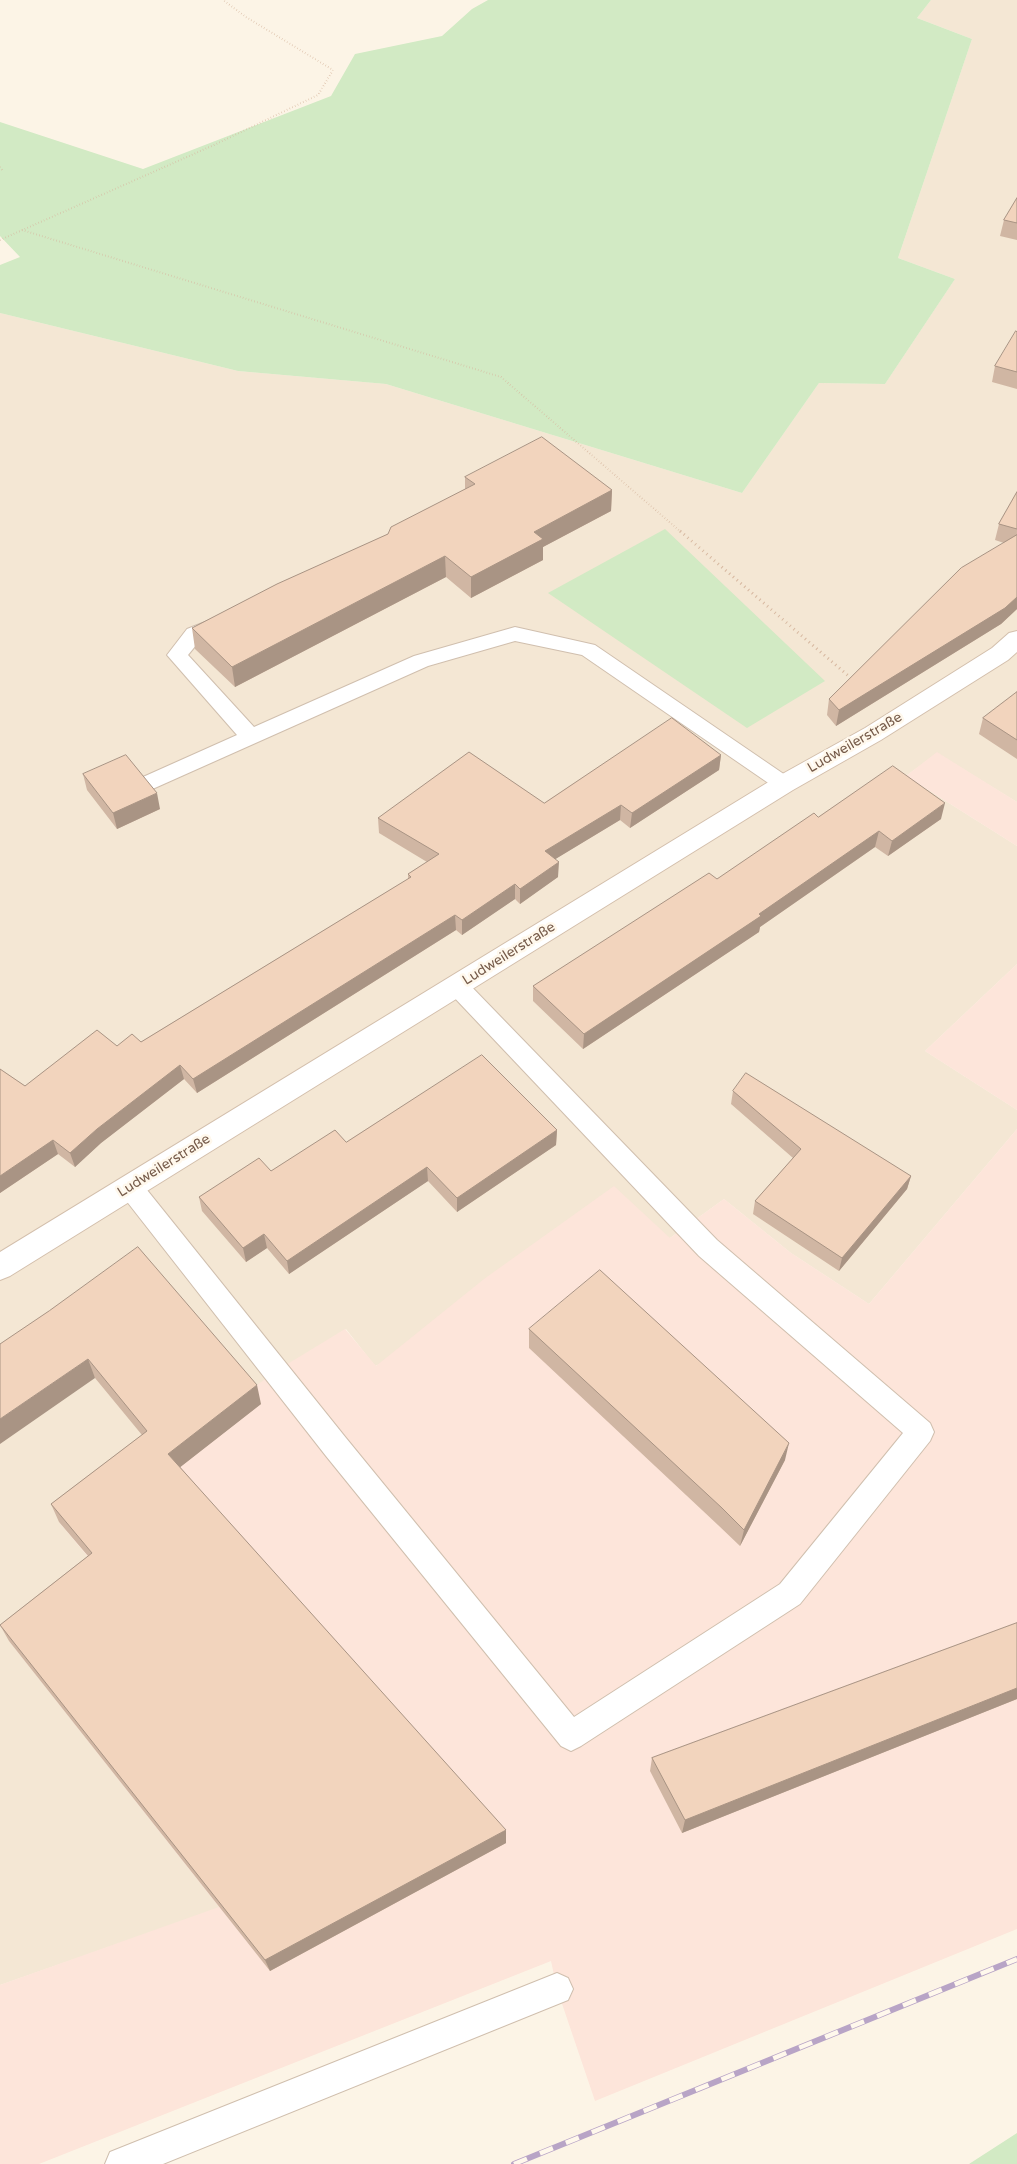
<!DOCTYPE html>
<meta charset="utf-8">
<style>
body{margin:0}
canvas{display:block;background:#fcf4e6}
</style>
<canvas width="1017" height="2164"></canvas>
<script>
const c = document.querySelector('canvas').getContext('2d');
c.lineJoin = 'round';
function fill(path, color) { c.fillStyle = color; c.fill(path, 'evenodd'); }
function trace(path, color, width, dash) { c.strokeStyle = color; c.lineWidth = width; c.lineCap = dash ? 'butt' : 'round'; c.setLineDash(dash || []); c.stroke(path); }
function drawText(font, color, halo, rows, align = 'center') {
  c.font = font + ' "Varela Round",sans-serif'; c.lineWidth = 5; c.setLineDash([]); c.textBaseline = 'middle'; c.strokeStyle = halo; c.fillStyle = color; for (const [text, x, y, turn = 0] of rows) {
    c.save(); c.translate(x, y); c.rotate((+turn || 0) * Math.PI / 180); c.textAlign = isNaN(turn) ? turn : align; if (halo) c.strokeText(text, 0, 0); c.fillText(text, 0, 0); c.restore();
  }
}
fill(new Path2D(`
 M 931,0 L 1017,0 L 1017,802 L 937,753 L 906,776 L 1017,846 L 1017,964 L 925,1051 L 1017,1110 L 1017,1129 L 869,1304 L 791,1253 L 724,1199 L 670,1238 L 375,1366 L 346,1329 L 161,1457 L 59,1522 L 99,1570 L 220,1908 L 0,1985 L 0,313 L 238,371 L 386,384 L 742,493 L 819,383 L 885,384 L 955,279 L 898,258 L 972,39 L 917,18 Z`), '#f4e7d4');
fill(new Path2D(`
 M 937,752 L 1017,802 L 1017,846 L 906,776 Z
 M 1017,964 L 1017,1110 L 925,1051 Z
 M 1017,1129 L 1017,1929 L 595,2101 L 557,1989 L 551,1961 L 39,2164 L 0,2164 L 0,1985 L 219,1907 L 9,1641 L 99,1570 L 59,1522 L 180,1442 L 276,1371 L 345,1329 L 376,1366 L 484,1279 L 614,1186 L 670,1238 L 724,1199 L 791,1253 L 869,1304 Z`), '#fde5da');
fill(new Path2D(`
 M 488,0 L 931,0 L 917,18 L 972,39 L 898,258 L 955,279 L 885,384 L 819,383 L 742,493 L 386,384 L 238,371 L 0,313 L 0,265 L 20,257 L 0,236 L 0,122 L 143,169 L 331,96 L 355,54 L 442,36 L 472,9 Z
 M 665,529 L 825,681 L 747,728 L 548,593 Z
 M 1017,2133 L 1017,2164 L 969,2164 Z`), '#d2eac4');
const service = new Path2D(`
 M 223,615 L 230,617 L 233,622 L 230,627 L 201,639 L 188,655 L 254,727 L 414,656 L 515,627 L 595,645 L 791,779 L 795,784 L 791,789 L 784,792 L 777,789 L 582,655 L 515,641 L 428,666 L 157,787 L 150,790 L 143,787 L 139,782 L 143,777 L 237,735 L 167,655 L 187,629 Z
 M 457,977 L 465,980 L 717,1240 L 930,1423 L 934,1432 L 930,1441 L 800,1604 L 581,1746 L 571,1751 L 561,1746 L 326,1456 L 121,1194 L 118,1187 L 121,1180 L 130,1177 L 139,1180 L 346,1438 L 574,1717 L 780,1584 L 903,1433 L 699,1256 L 449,992 L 446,986 L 449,980 Z
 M 557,1973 L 568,1978 L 573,1989 L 568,2000 L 163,2164 L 105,2164 L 110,2152 Z`);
const secondary = new Path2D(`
 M 1017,631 L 1017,652 L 1008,660 L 881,740 L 793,790 L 10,1276 L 0,1280 L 0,1252 L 775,778 L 865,728 L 992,648 L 1009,633 Z`);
trace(service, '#d0bfae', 2);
trace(secondary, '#d3bfac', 2);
trace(new Path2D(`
 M 0,167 L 3,171
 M 22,230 L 501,377 L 681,532
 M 0,240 L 214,145 L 318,95 L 333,70 L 246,17 L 223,0`), '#d7b8a0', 2, [0.5, 2.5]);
trace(new Path2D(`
 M 680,531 L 852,679`), '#d7b8a0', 3, [1, 4]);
fill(service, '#fff');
fill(secondary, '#fff');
const rail = new Path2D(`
 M 514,2164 L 1017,1959`);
trace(rail, '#b8a4c6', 6);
trace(rail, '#fff8ec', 4.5, [14]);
fill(new Path2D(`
 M 1017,198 L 1017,240 L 1000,236 L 1004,220 Z
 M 1017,332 L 1017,389 L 992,382 L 995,366 Z
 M 465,477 L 612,490 L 611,511 L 543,547 L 543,560 L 471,598 L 446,577 L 235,687 L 195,649 L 192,628 L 388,534 L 465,489 Z
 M 1017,492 L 1017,609 L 1001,624 L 836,726 L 827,715 L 829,699 L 1004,543 L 995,540 L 999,524 Z
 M 1017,692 L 1017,759 L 979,734 L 983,718 Z
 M 721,755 L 719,770 L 630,828 L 620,820 L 555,859 L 558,877 L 520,904 L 515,899 L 462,935 L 456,930 L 197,1093 L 184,1079 L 101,1143 L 75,1167 L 58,1154 L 0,1193 L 0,1069 L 25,1086 L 117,1046 L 141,1042 L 408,879 L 408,874 L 427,862 L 379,833 L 378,818 L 544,803 Z
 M 83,774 L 160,809 L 117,829 L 87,790 Z
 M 818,817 L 941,819 L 888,856 L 875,847 L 760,927 L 759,932 L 583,1049 L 533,1001 L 533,986 L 717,879 Z
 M 733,1091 L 911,1176 L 907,1189 L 839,1271 L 753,1214 L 755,1201 L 793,1158 L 731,1104 Z
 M 557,1130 L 556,1145 L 457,1212 L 428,1181 L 289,1274 L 267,1248 L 246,1262 L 202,1211 L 199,1197 L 271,1171 L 346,1142 Z
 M 49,1311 L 261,1404 L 180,1467 L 506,1843 L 270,1971 L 9,1641 L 0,1625 L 88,1556 L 59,1522 L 51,1504 L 142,1435 L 95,1378 Z
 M 529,1329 L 785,1460 L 740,1546 L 718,1525 L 529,1348 Z
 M 1017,1623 L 1017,1699 L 682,1833 L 650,1771 L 652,1758 Z`), '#d0b6a3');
fill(new Path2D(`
 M 612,490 L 611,511 L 543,547 L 543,560 L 471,598 L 471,577 L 534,532 Z
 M 445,556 L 446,577 L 235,687 L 232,667 Z
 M 1017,597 L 1017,609 L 1001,624 L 836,726 L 839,710 Z
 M 721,755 L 719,770 L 630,828 L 632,813 Z
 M 157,793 L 160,809 L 117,829 L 113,813 Z
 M 945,803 L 941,819 L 888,856 L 892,841 Z
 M 621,805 L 620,820 L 544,866 L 545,851 Z
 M 879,831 L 875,847 L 760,927 L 759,932 L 583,1049 L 584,1034 Z
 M 559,862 L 558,877 L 520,904 L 520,889 Z
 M 515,884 L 515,899 L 462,935 L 462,920 Z
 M 455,915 L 456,930 L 197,1093 L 193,1079 Z
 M 180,1065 L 184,1079 L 101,1143 L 75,1167 L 70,1153 L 97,1129 Z
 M 557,1130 L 556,1145 L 457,1212 L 457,1198 Z
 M 53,1140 L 58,1154 L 0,1193 L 0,1176 Z
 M 427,1167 L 428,1181 L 289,1274 L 287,1261 Z
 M 911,1176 L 907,1189 L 839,1271 L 842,1258 Z
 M 264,1234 L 267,1248 L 246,1262 L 243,1248 Z
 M 88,1359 L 95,1378 L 0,1444 L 0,1419 Z
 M 257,1385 L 261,1404 L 174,1472 L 168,1454 Z
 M 789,1443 L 785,1460 L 740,1546 L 744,1530 Z
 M 1017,1688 L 1017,1699 L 682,1833 L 685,1820 Z
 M 506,1830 L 506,1843 L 270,1971 L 265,1960 Z`), '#a99484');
const building = new Path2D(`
 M 1017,198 L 1017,223 L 1004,220 Z
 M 1016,331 L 1017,332 L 1017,372 L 995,366 Z
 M 542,437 L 612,490 L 534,532 L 543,539 L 471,577 L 445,556 L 232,667 L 192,628 L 277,584 L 388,534 L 391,527 L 475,484 L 465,477 Z
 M 1017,492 L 1017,529 L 999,524 Z
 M 1017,535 L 1017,597 L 1005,608 L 839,710 L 829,699 L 961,568 Z
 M 1017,692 L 1017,740 L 983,718 Z
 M 672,718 L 721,755 L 632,813 L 621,805 L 545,851 L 559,862 L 520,889 L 515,884 L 462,920 L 455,915 L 193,1079 L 180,1065 L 97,1129 L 70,1153 L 53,1140 L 0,1176 L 0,1069 L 25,1086 L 97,1030 L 117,1046 L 132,1034 L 141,1042 L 411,877 L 408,874 L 439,854 L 378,818 L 469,752 L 544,803 Z
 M 126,755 L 157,793 L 113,813 L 83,774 Z
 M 893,766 L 945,803 L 892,841 L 879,831 L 759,914 L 761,916 L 584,1034 L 533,986 L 709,873 L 717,879 L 814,813 L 818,817 Z
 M 482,1055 L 557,1130 L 457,1198 L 427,1167 L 287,1261 L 264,1234 L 243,1248 L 199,1197 L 259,1158 L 271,1171 L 335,1130 L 346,1142 Z
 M 746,1073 L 911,1176 L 842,1258 L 755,1201 L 801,1149 L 733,1091 Z
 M 138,1247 L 257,1385 L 168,1454 L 506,1830 L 265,1960 L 0,1625 L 92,1553 L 51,1504 L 147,1431 L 88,1359 L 0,1419 L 0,1344 L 49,1311 Z
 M 600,1270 L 789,1443 L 744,1530 L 722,1508 L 529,1329 Z
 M 1017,1623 L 1017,1688 L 685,1820 L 652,1758 Z`);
fill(building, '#f2d4bd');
trace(building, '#a99484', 1);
drawText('14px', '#765b4a', '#fff8ec', [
 ["Ludweilerstraße",855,743,-30],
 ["Ludweilerstraße",509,954,-32],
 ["Ludweilerstraße",164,1166,-32]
]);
</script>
